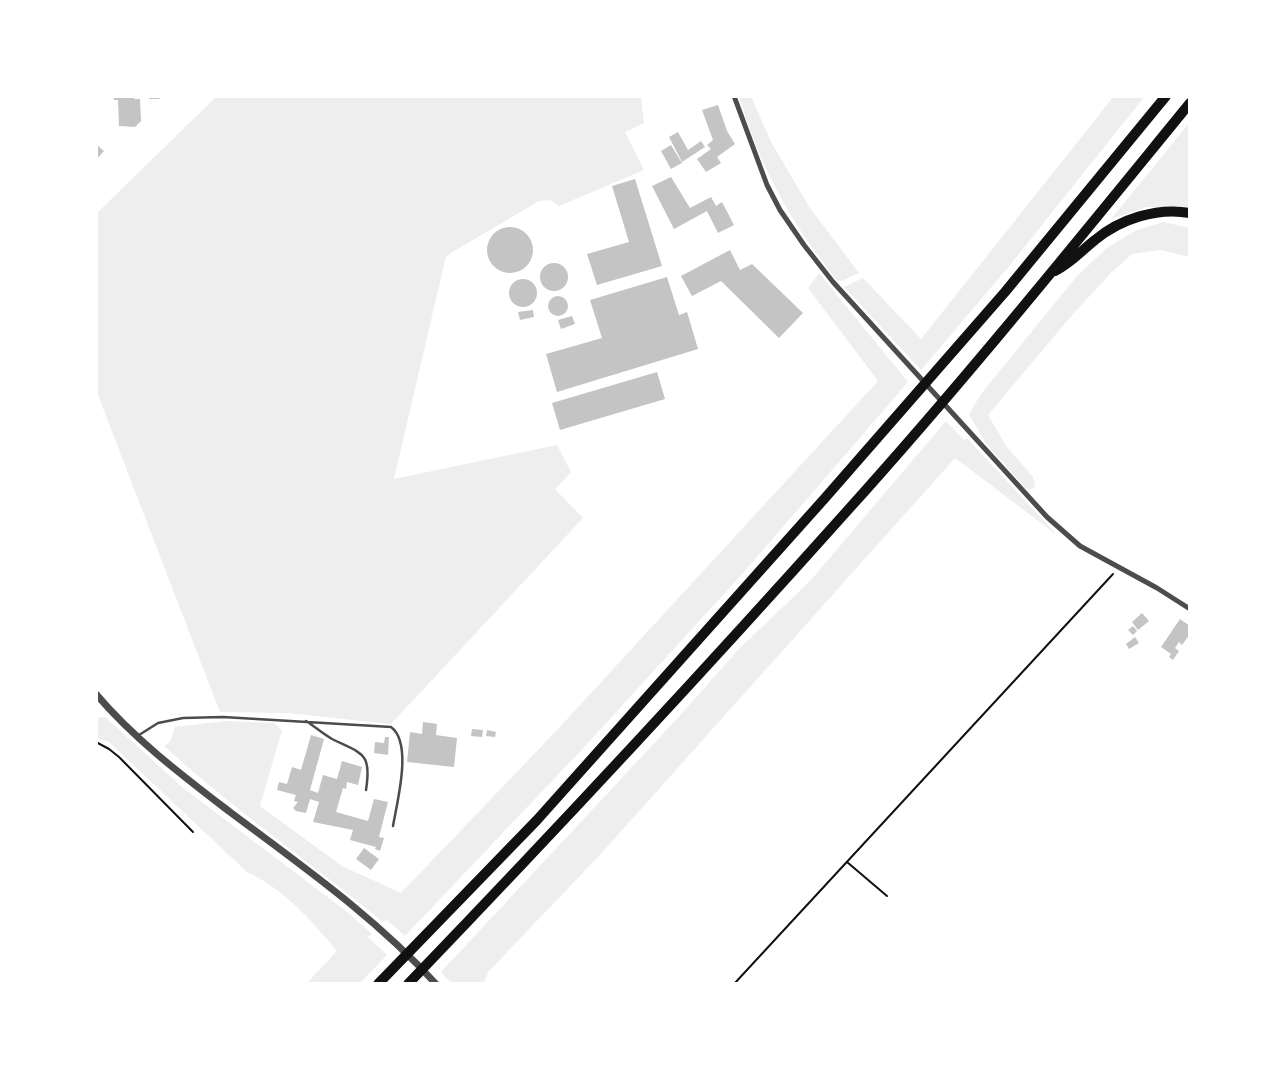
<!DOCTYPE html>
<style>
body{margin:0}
#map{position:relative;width:1286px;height:1080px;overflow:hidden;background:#fff;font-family:Spectral,serif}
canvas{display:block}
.frame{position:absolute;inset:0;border:98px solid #fff;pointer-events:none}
</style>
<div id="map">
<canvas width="1286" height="1080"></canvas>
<div class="frame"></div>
</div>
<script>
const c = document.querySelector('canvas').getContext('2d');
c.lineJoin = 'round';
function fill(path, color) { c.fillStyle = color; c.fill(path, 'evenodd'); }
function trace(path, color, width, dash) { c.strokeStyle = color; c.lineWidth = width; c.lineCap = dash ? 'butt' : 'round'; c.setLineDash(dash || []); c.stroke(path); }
fill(new Path2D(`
 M 217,96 L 641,96 L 644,123 L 625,132 L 644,170 L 559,206 L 550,200 L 539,201 L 446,256 L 394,479 L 557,445 L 571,472 L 555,489 L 583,518 L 391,724 L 287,713 L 220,712 L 96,390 L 96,214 Z
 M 739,96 L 751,96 L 771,142 L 810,208 L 859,273 L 842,281 L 837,280 C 791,224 759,165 739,96 Z
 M 1114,96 L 1145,96 L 1010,265 L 921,370 L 844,287 L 863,278 L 921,339 Z
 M 1190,122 L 1190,207 L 1147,207 L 1111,219 Z
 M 1163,222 L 1190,228 L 1190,257 L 1160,250 L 1132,254 L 1112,272 L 1073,314 L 988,415 L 1006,446 L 1033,477 L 1035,486 L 1033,489 L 1026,489 L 985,442 L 969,414 L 981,394 L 1077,276 L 1108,247 L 1137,230 Z
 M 819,273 L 908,382 L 744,572 L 587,744 L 405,936 L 387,920 L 383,922 C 311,863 233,809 164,746 L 170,742 L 175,727 L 225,721 L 274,723 L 282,730 L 260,806 L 342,866 L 401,893 L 558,729 L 878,381 L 808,288 Z
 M 946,421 L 964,440 L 967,438 L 1057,535 L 955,458 L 598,857 L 488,972 L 484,984 L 452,984 L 441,972 L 674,722 L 739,649 L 811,580 Z
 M 105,717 L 182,787 L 346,911 L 372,934 L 368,937 L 387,955 L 359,984 L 306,984 L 337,951 C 311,920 284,889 247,872 L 109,742 L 96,738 L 96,718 Z`), '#eee');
fill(new Path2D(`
 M 113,96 L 134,96 L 134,99 L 140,99 L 141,121 L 135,127 L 119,126 L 118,100 L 114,100 Z
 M 149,96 L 162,96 L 159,99 L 149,99 Z
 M 718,105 L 727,131 L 735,144 L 717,157 L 721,163 L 706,172 L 697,159 L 711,149 L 707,145 L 713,140 L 702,110 Z
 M 678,132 L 688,150 L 701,141 L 705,147 L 682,162 L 669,137 Z
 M 97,145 L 104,151 L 96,160 L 96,146 Z
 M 671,145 L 682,163 L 671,169 L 661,151 Z
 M 671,177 L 690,208 L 711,197 L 716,206 L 722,202 L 734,225 L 718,233 L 707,211 L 674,229 L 652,186 Z
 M 635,179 L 662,266 L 597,285 L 587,254 L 629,242 L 612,186 Z
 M487 250a23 23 0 1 1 46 0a23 23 0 1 1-46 0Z
 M 730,250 L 740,270 L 752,264 L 803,313 L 779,338 L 721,281 L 692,296 L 681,276 Z
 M540 277a14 14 0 1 1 28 0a14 14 0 1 1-28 0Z
 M 667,277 L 679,315 L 687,312 L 698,349 L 557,392 L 546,354 L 602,338 L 590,300 Z
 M509 293a14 14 0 1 1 28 0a14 14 0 1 1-28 0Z
 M548 306a10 10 0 1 1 20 0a10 10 0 1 1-20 0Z
 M 533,310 L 534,317 L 520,320 L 518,312 Z
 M 572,316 L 575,324 L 561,329 L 558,320 Z
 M 657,372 L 665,399 L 560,430 L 552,403 Z
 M 1142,613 L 1149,621 L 1138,630 L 1132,622 Z
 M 1180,619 L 1190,626 L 1190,634 L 1182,645 L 1179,642 L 1175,648 L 1179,651 L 1173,660 L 1169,657 L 1171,654 L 1161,647 Z
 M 1133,626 L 1137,631 L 1133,635 L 1128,630 Z
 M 1135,637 L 1139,643 L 1129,649 L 1126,644 Z
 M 423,722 L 437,724 L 436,735 L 457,738 L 454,767 L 407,762 L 410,732 L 422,734 Z
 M 472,729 L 483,730 L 482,737 L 471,736 Z
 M 487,730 L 496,732 L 495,737 L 486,736 Z
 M 311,735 L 324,739 L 310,790 L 318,793 L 323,775 L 337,779 L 342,761 L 362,767 L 358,785 L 347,782 L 346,789 L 343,788 L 336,812 L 368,821 L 374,799 L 388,802 L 379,837 L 384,838 L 380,851 L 375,849 L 376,847 L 350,840 L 353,830 L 313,822 L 319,802 L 310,799 L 306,813 L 296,811 L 293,808 L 298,802 L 294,801 L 296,795 L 277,790 L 279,782 L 287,784 L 292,767 L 301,770 Z
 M 385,737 L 389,737 L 388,755 L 374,753 L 375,742 L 384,743 Z
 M 364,848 L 379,859 L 371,870 L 356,859 Z`), '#c4c4c4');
trace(new Path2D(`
 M 96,742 L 109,749 L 119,757 L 193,832
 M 847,862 L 887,896
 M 734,984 L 1113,574`), '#111', 2);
trace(new Path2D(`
 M 306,721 C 314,726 323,734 332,739 C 362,754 372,752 366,790
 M 139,735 L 158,723 L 183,718 L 223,717 L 391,727 C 413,743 397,802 393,826`), '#4c4c4c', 2.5);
trace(new Path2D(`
 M 734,96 L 767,185 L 780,210 L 804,245 L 833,282 L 1047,517 L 1080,546 L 1157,588 L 1190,609`), '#4c4c4c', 5);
trace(new Path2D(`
 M 96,694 C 134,739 183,776 230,812 C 302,866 375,917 436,984`), '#4c4c4c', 7);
trace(new Path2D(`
 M 1055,271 C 1071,263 1081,251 1095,240 C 1120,219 1157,207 1190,213
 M 378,984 L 537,820 L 825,498 L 1005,292 L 1166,96
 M 408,984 C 557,829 704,671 847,511 C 966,379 1078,240 1190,103`), '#111', 10);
</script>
